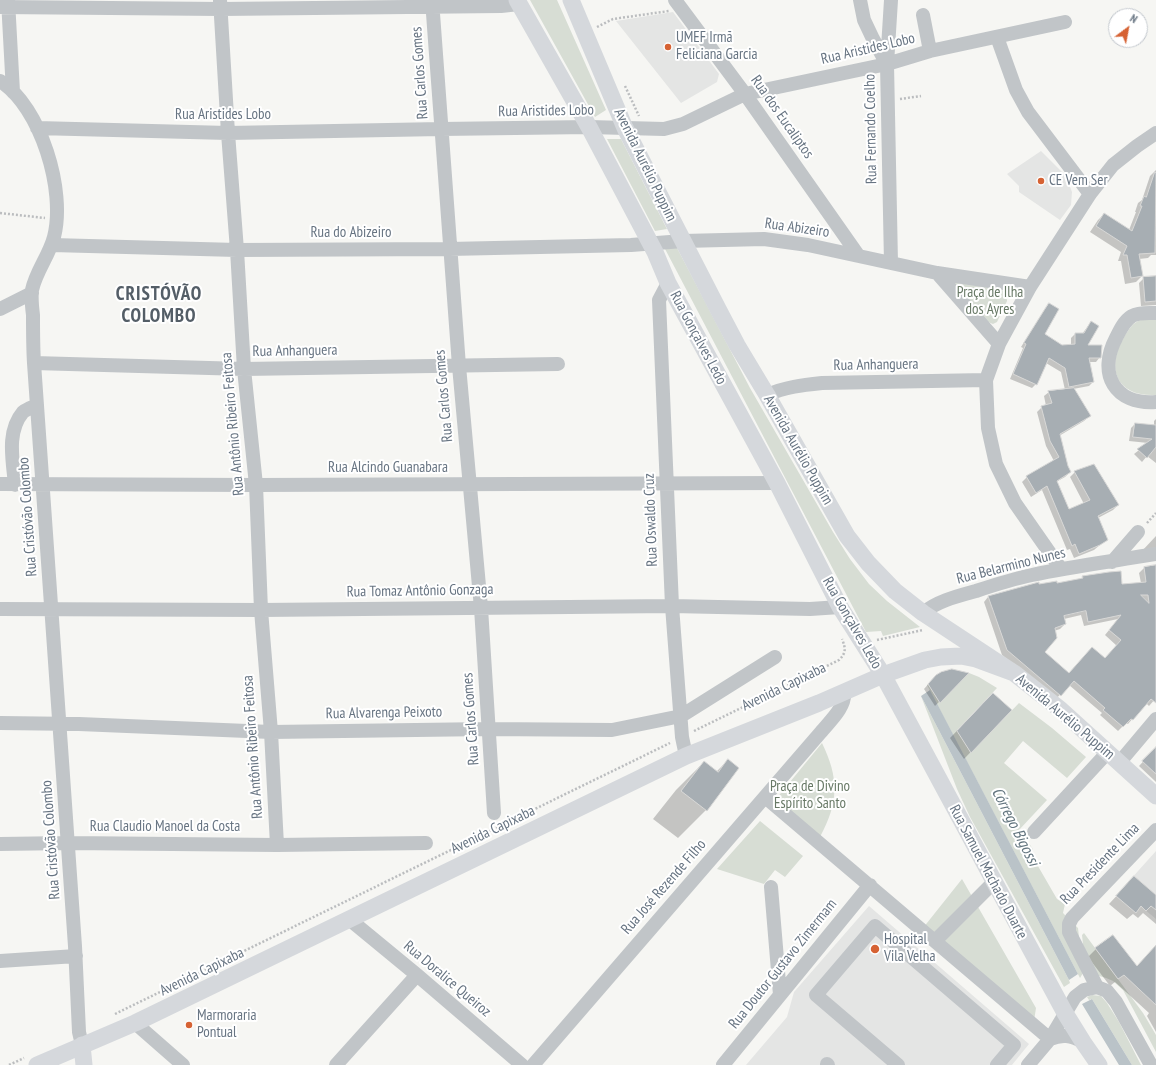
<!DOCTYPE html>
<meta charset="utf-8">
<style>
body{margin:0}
#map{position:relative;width:1156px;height:1065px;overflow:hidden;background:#f6f6f3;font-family:"PT Sans Narrow",sans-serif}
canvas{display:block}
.north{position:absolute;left:1108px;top:8px;width:40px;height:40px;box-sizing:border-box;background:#fff;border:1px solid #c2c7cd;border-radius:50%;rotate:32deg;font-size:11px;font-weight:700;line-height:16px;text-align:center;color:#677482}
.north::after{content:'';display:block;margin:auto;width:14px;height:18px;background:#d66233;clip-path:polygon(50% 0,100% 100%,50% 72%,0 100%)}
</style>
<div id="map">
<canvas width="1156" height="1065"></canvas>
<div class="north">N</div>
</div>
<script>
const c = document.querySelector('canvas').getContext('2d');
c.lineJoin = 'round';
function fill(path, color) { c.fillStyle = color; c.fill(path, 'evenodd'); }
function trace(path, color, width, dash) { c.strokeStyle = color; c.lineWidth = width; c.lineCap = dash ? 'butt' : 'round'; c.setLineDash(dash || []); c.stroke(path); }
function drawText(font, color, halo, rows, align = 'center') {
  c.font = font + ' "PT Sans Narrow",sans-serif'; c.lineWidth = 4; c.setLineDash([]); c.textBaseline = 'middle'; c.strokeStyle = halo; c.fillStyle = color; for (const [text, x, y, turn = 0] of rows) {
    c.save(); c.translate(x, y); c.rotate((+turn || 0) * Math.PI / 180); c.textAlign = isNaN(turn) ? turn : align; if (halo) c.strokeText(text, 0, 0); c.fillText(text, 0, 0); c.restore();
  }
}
fill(new Path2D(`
 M 673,12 L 719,74 L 717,82 L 681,103 L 616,21 Z
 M 1041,151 L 1066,176 L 1072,192 L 1071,205 L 1060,220 L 1019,192 L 1019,186 L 1007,174 Z
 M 1156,851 L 1156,919 L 1121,890 Z
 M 869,906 L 1029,1044 L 1012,1065 L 746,1065 L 787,1017 L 794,992 Z`), '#e4e5e4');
fill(new Path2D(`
 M 530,0 L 557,0 L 606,110 L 595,117 Z
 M 607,139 L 621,139 L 667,229 L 655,231 Z
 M 675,244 L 750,388 L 833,532 L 850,559 L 869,584 L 887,601 L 920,627 L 883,636 L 881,631 L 866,632 L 664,247 Z
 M 947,279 L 1000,288 C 1004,291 1007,295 1007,301 L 997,322 L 993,324 L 988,322 Z
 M 1141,320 L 1156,320 L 1156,395 C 1117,397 1105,369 1124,337 C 1129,329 1132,323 1141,320 Z
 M 969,673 L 979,677 L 997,688 L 957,730 L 971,753 L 1019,703 L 1052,728 L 1086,757 L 1067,778 L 1023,741 L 1004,763 L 1047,800 L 1019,830 L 1033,849 L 1031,854 L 1057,899 L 1065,904 L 1063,913 L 1078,928 L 1083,973 L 1080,978 L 927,685 L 928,684 L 940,703 Z
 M 921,696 L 1069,980 L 1070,983 L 1064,987 L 970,817 L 957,789 Z
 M 822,743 C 839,778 839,802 820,837 L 776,799 Z
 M 760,821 L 803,856 L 785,877 L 775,870 L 764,884 L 717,869 Z
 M 962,879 L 1036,1008 L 1034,1021 L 923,928 Z
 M 1084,933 L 1143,1013 L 1156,1035 L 1156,1052 L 1123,990 L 1113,981 L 1106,978 L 1086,972 L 1082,935 Z
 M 1092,995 L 1101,996 L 1107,1003 L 1119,1022 L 1141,1065 L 1132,1065 L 1092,999 L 1089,1000 L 1087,997 Z`), '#d7ddd4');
fill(new Path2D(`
 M 930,690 L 1078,974 L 1069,980 L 921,696 Z
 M 1092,999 L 1132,1065 L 1119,1065 L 1082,1004 Z`), '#bac3c8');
fill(new Path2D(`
 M 1156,170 L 1156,255 L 1151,255 L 1148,258 L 1139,259 L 1142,276 L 1136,282 L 1125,284 L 1121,261 L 1118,261 L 1121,252 L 1090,232 L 1098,220 L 1104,214 L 1129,230 L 1136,212 L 1135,212 L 1138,203 L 1142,200 L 1150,176 Z
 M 1156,277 L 1156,305 L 1141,306 L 1139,283 L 1144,278 Z
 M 1049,304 L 1043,334 L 1062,346 L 1071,345 L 1071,338 L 1075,334 L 1082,334 L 1091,322 L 1086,346 L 1100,357 L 1096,362 L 1089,362 L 1093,382 L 1089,386 L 1073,389 L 1089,416 L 1084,421 L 1059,436 L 1067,466 L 1070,472 L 1065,477 L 1056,482 L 1068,510 L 1084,504 L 1070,477 L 1075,472 L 1118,505 L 1113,510 L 1098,518 L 1107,539 L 1094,550 L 1074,558 L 1070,549 L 1067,550 L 1042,490 L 1031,497 L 1022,482 L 1027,477 L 1054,461 L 1046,446 L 1037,412 L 1042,407 L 1046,406 L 1044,396 L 1049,392 L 1065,390 L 1061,372 L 1046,363 L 1036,384 L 1032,388 L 1010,379 L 1023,348 L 1021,347 L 1045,309 Z
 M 1156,419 L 1156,463 L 1147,456 L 1142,462 L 1134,454 L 1148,443 L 1129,441 L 1131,428 L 1135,424 L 1154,425 L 1154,421 Z
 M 1156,536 L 1156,557 L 1141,552 Z
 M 1156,566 L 1156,698 L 1149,706 L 1146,703 L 1128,724 L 1126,723 L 1118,731 L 1100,715 L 1102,713 L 1069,685 L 1055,700 L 1002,655 L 984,602 L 988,597 L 1038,585 L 1056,584 L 1080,579 L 1083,577 L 1121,585 L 1141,583 L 1139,573 L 1144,568 ZM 1081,615 L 1084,626 L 1118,619 L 1105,635 L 1117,646 L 1105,659 L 1069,674 L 1044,652 L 1054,631 L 1060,629 L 1065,624 L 1064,619 Z
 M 967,673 L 935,706 L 924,689 L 931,681 Z
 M 986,701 L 1011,710 L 964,759 L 950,738 Z
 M 1156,748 L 1156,782 L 1139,766 Z
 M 728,760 L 706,810 L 678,838 L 653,819 L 676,790 L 704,762 L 716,772 Z
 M 1134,877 L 1156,896 L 1156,924 L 1143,913 L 1138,918 L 1133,914 L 1127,919 L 1109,904 Z
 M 1096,949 L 1136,968 L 1156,949 L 1156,1032 L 1147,1016 L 1149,1013 L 1115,982 L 1110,986 L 1088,957 Z`), '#0003');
const building = new Path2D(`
 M 1155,172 L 1156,173 L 1155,253 L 1139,254 L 1143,276 L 1131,278 L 1127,255 L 1123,255 L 1127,246 L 1096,226 L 1104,213 L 1132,231 L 1142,206 L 1140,206 L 1144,196 L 1146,197 Z
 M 1156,276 L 1156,301 L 1145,302 L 1143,277 Z
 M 1049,303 L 1059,309 L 1045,334 L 1062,345 L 1075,344 L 1075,333 L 1084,333 L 1091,321 L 1099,326 L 1088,345 L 1102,345 L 1101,358 L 1089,358 L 1094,382 L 1069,387 L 1065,368 L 1049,358 L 1037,385 L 1013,374 L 1026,344 L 1024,343 Z
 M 1074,388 L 1091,416 L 1060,434 L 1068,466 L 1071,472 L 1057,481 L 1069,509 L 1090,500 L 1074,471 L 1094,464 L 1119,505 L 1098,516 L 1108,540 L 1100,545 L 1079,554 L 1075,544 L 1072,546 L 1047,486 L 1036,493 L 1026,476 L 1059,457 L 1050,441 L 1041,406 L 1052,403 L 1048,391 Z
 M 1135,423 L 1156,425 L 1156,447 L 1147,458 L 1137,449 L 1152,439 L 1133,437 Z
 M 1156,565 L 1156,703 L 1151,699 L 1133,720 L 1131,719 L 1123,727 L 1103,710 L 1105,708 L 1074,681 L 1061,696 L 1007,650 L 988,596 L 1039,582 L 1039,584 L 1057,581 L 1057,583 L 1083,578 L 1082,576 L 1109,572 L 1121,571 L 1122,584 L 1146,582 L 1144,567 ZM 1141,595 L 1148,595 L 1149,603 ZM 1086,611 L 1088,622 L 1121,615 L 1109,630 L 1121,640 L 1105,658 L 1092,647 L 1069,673 L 1045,652 L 1057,638 L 1055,628 L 1066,624 L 1064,616 Z
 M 952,669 L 969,673 L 940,703 L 928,684 L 936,675 L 941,672 Z
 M 993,693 L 1012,710 L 971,753 L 957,731 Z
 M 1156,747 L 1156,774 L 1142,761 Z
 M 728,759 L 739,768 L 707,811 L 681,791 L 704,761 L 718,772 Z
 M 1134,876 L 1156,895 L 1156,910 L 1151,906 L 1146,911 L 1141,906 L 1136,913 L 1116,896 Z
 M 1113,935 L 1137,966 L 1156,945 L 1156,1005 L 1124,975 L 1118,979 L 1095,948 Z`);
fill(building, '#a7aeb3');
trace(building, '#d7d7d6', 1);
trace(new Path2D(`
 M 597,27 L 613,19 L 669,11
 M 625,86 L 639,116
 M 900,99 L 921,96
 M 0,213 L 45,218
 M 1147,523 L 1156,513
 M 877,640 L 923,630
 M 694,731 L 839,660 C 846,653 846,649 842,639
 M 115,1014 L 670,743
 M 9,1065 L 24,1058`), '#bbbdbf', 2.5, [2, 2]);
trace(new Path2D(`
 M 8,0 L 13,92
 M 220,0 L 228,133 L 237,250 L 244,369 L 256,485 L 261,610 L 271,732 L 277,845
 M 432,0 L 459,366 L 481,608 L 494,813
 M 675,0 L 745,94 L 858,255
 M 860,0 L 864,20 L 873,39 L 887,64
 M 891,0 L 887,64 L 891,263
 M 0,7 L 221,9 L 501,6 L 519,4
 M 923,15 L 930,51
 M 997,37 L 1016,90 L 1028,112 L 1090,194
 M 0,81 C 41,107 66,191 54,237 C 49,256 36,271 32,290 C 31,298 32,307 33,315 C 33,331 33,347 34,363 L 75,946 L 79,1032 L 82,1045
 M 37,128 L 228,133 L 441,129 L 589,127 L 664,129 L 683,124 L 745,94 L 887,64 L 930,51 L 1065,22
 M 52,245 L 237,250 L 449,249 L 631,245 L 683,241 L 764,239 L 808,245 L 937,273 L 1030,287
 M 937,273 L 999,344
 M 668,283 L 659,300 L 672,606 L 682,737 L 686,756
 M 0,309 L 32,293
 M 1156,313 C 1148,313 1139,312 1132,316 C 1124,321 1120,330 1116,338 C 1097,374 1115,405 1156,402
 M 34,363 L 244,369 L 558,364
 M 767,395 C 785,387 803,385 822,383 L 986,380
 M 0,484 L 256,485 L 777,483
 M 15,485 C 13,461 6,432 23,412 C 27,409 33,407 37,405
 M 1112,562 L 1138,532
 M 1061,569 L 1015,503 L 996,464 L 988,428 L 986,380 L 999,344 L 1030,287 L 1090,194 L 1113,165 L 1137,146 L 1156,133
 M 0,609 L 261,610 L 672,606 L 810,609 L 840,607
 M 923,613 C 937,601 958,596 976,591 C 994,585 1013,579 1032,575 C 1073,566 1115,561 1156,554
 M 0,723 L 79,724 L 271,732 L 488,729 L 612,730 L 681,716 L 775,657
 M 1119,763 L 1156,719
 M 765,797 L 1050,1039
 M 1034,832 L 1107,753
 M 0,844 L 68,843 L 277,845 L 426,843
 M 771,887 L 780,995
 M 349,919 L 417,975 L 522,1065
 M 935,941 L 994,882
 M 0,961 L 76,956
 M 1097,987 L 1069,932 L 1069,924 L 1072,918 L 1156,830
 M 135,1023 L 183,1065
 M 1050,1039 C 1062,1034 1071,1035 1083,1042
 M 827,1064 L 828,1065
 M 336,1065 L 417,975
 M 533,1065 L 821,732 C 830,721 846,707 844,692
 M 723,1065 L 870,885
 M 898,1065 L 816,995 L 875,926 L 1014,1045 L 997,1065
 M 1028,1065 L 1050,1039 L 1075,997 L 1084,990 L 1097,987 L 1107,991 L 1116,1002 L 1151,1065`), '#c1c5c8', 14);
trace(new Path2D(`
 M 517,0 L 589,127 L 655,252 L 668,283 L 777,483 L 840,607 L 883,675 L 1065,1013 L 1083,1042 L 1099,1065
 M 571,0 L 625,128 L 718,309 L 737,345 L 767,395 L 847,536 L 868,563 L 895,591 L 923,613 L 1014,673 L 1061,710 L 1156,796
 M 82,1045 L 84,1065
 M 37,1065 L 135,1023 L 686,756 L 819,703 L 883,675 L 925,660 L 941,657 L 961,656 L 976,659 L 1014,673`), '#d5d8dc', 17);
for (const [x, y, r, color] of [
 [668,47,4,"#d66233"],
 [1041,181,4,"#d66233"],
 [875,949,5,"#d66233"],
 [189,1025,4,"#d66233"]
]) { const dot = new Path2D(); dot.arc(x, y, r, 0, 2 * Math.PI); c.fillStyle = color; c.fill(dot); trace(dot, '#fff', 1.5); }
drawText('15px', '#677482', '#fff', [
 ["UMEF Irmã",676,38],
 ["Feliciana Garcia",676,55],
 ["CE Vem Ser",1049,181],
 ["Hospital",884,940],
 ["Vila Velha",884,957],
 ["Marmoraria",197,1016],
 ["Pontual",197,1033]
], 'left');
drawText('15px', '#677482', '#fff', [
 ["Rua Aristides Lobo",868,49,-13],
 ["Rua Carlos Gomes",420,73,-94],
 ["Rua Aristides Lobo",546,111,-1],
 ["Rua Aristides Lobo",223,115],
 ["Rua dos Eucaliptos",782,117,55],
 ["Rua Fernando Coelho",871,129,-91],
 ["Avenida Aurélio Puppim",645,165,64],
 ["Rua Abizeiro",797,228,8],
 ["Rua do Abizeiro",351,233],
 ["Rua Gonçalves Ledo",698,338,62],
 ["Rua Anhanguera",295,351,-1],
 ["Rua Anhanguera",876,365,-1],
 ["Rua Carlos Gomes",444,396,-95],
 ["Rua Antônio Ribeiro Feitosa",233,424,-95],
 ["Avenida Aurélio Puppim",798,450,60],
 ["Rua Alcindo Guanabara",388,468],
 ["Rua Cristóvão Colombo",28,517,-94],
 ["Rua Oswaldo Cruz",651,520,-92],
 ["Rua Belarmino Nunes",1011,566,-14],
 ["Rua Tomaz Antônio Gonzaga",420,591,-1],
 ["Rua Gonçalves Ledo",852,623,60],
 ["Avenida Capixaba",784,687,-26],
 ["Rua Alvarenga Peixoto",384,713,-1],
 ["Avenida Aurélio Puppim",1065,717,40],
 ["Rua Carlos Gomes",471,719,-94],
 ["Rua Antônio Ribeiro Feitosa",253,747,-94],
 ["Rua Claudio Manoel da Costa",165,827],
 ["Avenida Capixaba",493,830,-26],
 ["Rua Cristóvão Colombo",51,840,-94],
 ["Rua Presidente Lima",1100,864,-46],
 ["Rua Samuel Machado Duarte",988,872,62],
 ["Rua José Rezende Filho",664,887,-49],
 ["Rua Doutor Gustavo Zimermam",783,964,-51],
 ["Avenida Capixaba",202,972,-26],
 ["Rua Doralice Queiroz",447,979,40]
]);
drawText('15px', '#687966', '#fff', [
 ["Praça de Ilha",990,293],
 ["dos Ayres",990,310],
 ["Praça de Divino",810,787],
 ["Espírito Santo",810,804]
]);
drawText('italic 16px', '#63757f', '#fff', [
 ["Córrego Bigossi",1015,827,63]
]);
c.letterSpacing = '1px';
drawText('bold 19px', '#545e67', '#fff', [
 ["CRISTÓVÃO",159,295],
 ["COLOMBO",159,317]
]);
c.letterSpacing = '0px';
</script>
